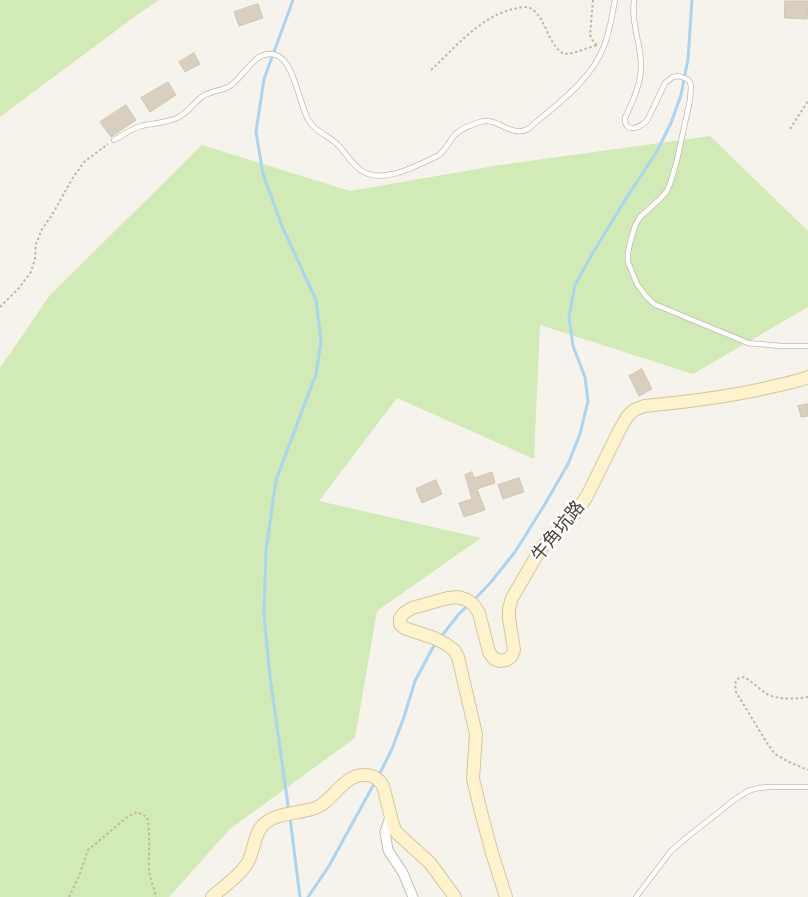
<!DOCTYPE html>
<meta charset="utf-8">
<style>
body{margin:0}
canvas{display:block;background:#f6f3ec}
</style>
<canvas width="808" height="897"></canvas>
<script>
const c = document.querySelector('canvas').getContext('2d');
c.lineJoin = 'round';
function fill(path, color) { c.fillStyle = color; c.fill(path, 'evenodd'); }
function trace(path, color, width, dash) { c.strokeStyle = color; c.lineWidth = width; c.lineCap = dash ? 'butt' : 'round'; c.setLineDash(dash || []); c.stroke(path); }
function drawText(font, color, halo, rows, align = 'center') {
  c.font = font + ' "Nunito Sans","Noto Sans TC",sans-serif'; c.lineWidth = 5; c.setLineDash([]); c.textBaseline = 'middle'; c.strokeStyle = halo; c.fillStyle = color; for (const [text, x, y, turn = 0] of rows) {
    c.save(); c.translate(x, y); c.rotate((+turn || 0) * Math.PI / 180); c.textAlign = isNaN(turn) ? turn : align; if (halo) c.strokeText(text, 0, 0); c.fillText(text, 0, 0); c.restore();
  }
}
fill(new Path2D(`
 M 0,0 L 159,0 L 137,15 L 0,117 Z
 M 710,136 L 808,231 L 808,307 L 693,374 L 540,325 L 534,459 L 397,398 L 319,501 L 481,538 L 377,611 L 355,738 L 230,829 L 169,897 L 0,897 L 0,368 L 50,295 L 202,145 L 350,191 L 500,165 Z`), '#d2eab5');
trace(new Path2D(`
 M 473,601 L 491,582 L 515,552 L 545,504 L 568,464 L 580,434 L 588,401 L 585,377 L 573,346 L 569,317 L 575,285 L 591,256 L 627,197 L 656,153 L 671,123 L 681,95 L 688,59 L 692,0
 M 440,638 L 458,615 L 468,605
 M 378,777 L 392,749 L 404,717 L 415,681 L 432,649 L 436,643
 M 289,812 L 270,677 L 264,615 L 266,550 L 276,480 L 316,374 L 321,342 L 316,300 L 282,226 L 263,174 L 256,132 L 264,79 L 293,0
 M 290,818 L 300,897
 M 308,897 L 329,866 L 375,782`), '#a9d4f2', 3);
const building = new Path2D(`
 M 785,1 L 808,1 L 807,19 L 785,18 Z
 M 258,4 L 263,18 L 239,26 L 234,12 Z
 M 194,53 L 200,64 L 185,72 L 179,62 Z
 M 168,82 L 176,95 L 150,112 L 141,98 Z
 M 126,105 L 136,120 L 111,137 L 100,122 Z
 M 642,369 L 652,389 L 639,396 L 629,376 Z
 M 808,404 L 808,416 L 801,417 L 798,406 Z
 M 472,472 L 474,478 L 492,472 L 495,483 L 477,489 L 485,510 L 464,517 L 459,503 L 472,499 L 465,475 Z
 M 519,478 L 524,492 L 503,499 L 498,485 Z
 M 436,480 L 442,494 L 422,503 L 416,489 Z`);
fill(building, '#d8cfc1');
trace(building, '#d3c7b4', 1);
const lane = new Path2D(`
 M 634,0 C 631,24 641,43 641,66 C 641,85 632,102 625,118 C 624,135 643,127 648,119 L 665,83 L 673,77 L 679,76 L 687,79 L 690,82 L 691,87 L 690,100 L 677,160 L 671,181 L 667,191 L 660,199 L 640,217 L 635,226 L 630,243 L 628,252 L 628,262 L 637,284 L 645,295 L 654,304 L 671,311 L 748,343 L 781,346 L 808,346
 M 114,140 C 123,135 131,129 141,126 C 153,123 166,123 177,118 C 188,113 194,102 203,96 C 211,91 220,91 228,87 C 244,79 254,48 276,55 C 295,62 299,105 309,121 C 317,134 329,135 338,145 C 345,152 350,161 358,168 C 379,187 417,166 439,155 C 445,150 448,144 453,137 C 459,129 471,125 480,122 C 497,116 510,138 528,129 C 556,105 591,81 604,46 C 610,31 612,15 615,0
 M 636,897 L 671,851 L 686,838 L 734,800 L 748,791 L 758,788 L 770,787 L 808,787`);
const street = new Path2D(`
 M 390,817 L 385,832 L 388,850 L 403,873 L 413,897`);
const secondary = new Path2D(`
 M 212,897 C 223,887 241,875 248,862 C 254,851 254,833 264,824 C 278,812 299,814 315,808 C 334,801 343,774 365,775 C 373,775 379,779 383,786 L 393,825 L 396,832 L 430,863 L 455,897
 M 506,897 L 492,853 L 481,812 L 473,779 L 476,734 L 458,657 L 454,650 L 446,644 L 434,638 L 404,628 L 400,624 L 400,618 L 404,613 L 412,608 L 448,598 L 458,597 L 467,600 L 474,605 L 479,613 L 489,652 L 494,659 L 500,661 L 506,660 L 511,657 L 514,650 L 509,618 L 509,609 L 512,598 L 540,550 L 550,538 L 576,512 L 587,496 L 619,431 L 627,417 L 634,410 L 644,406 C 687,402 729,397 771,387 C 783,384 796,382 808,377`);
trace(lane, '#c2bbae', 6);
trace(street, '#c2bbae', 11);
trace(secondary, '#d6c79b', 14);
trace(new Path2D(`
 M 593,0 L 590,35 L 594,43 L 597,45
 M 431,70 C 457,46 482,14 518,8 C 523,7 529,6 533,10 C 546,19 548,45 564,54 L 573,53 L 597,45
 M 790,129 L 808,101
 M 0,307 L 19,288 L 31,272 L 35,259 L 36,244 L 42,229 L 52,215 L 72,179 L 84,162 L 108,144
 M 808,697 C 796,699 778,700 767,694 C 759,689 752,681 744,677 L 737,679 L 735,684 L 736,692 L 767,743 L 775,754 L 789,762 L 808,770
 M 69,897 L 79,876 L 88,850 L 126,818 L 137,812 L 147,817 C 151,834 148,852 149,870 C 150,879 154,888 156,897`), '#c4b79f', 2, [2.5, 2.5]);
trace(lane, '#fff', 4.5);
trace(street, '#fff', 9);
trace(secondary, '#fff3cd', 12);
drawText('18px', '#4b4439', '#fff', [
 ["牛角坑路",559,532,-51]
]);
</script>
